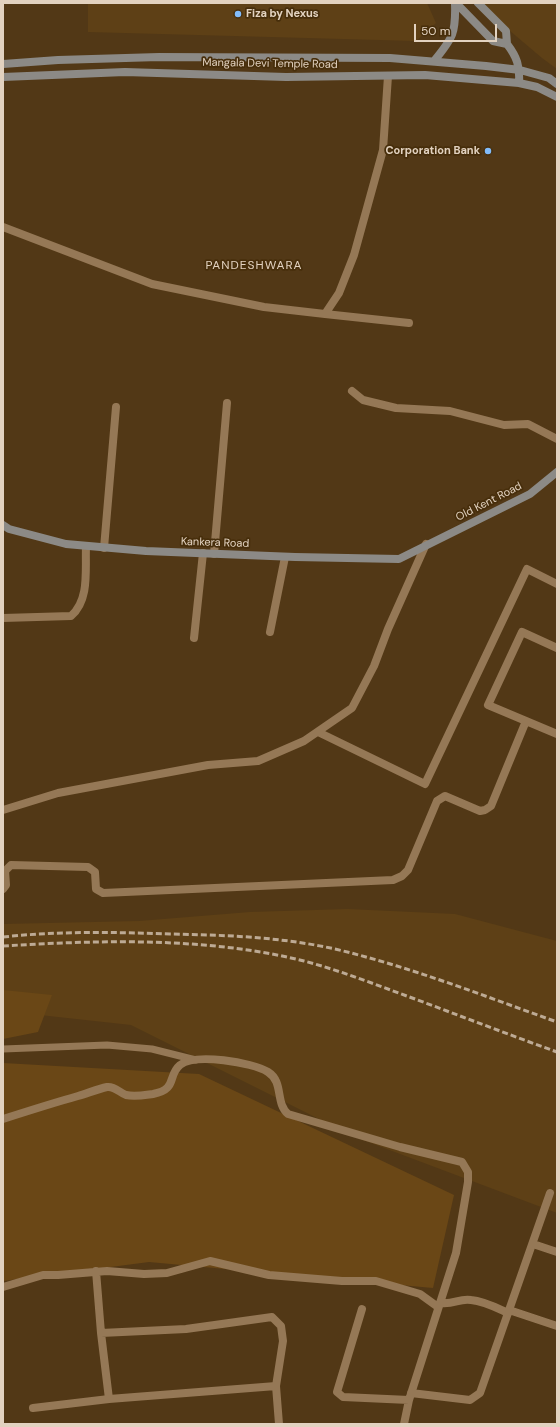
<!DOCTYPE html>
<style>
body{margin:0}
#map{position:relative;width:560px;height:1427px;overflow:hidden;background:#523816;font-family:"DM Sans",sans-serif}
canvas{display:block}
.frame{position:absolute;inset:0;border:4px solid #e2d2c0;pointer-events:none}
.scale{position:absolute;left:414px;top:24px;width:83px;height:18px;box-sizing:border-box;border:2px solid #e2d2c0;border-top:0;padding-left:5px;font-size:12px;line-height:14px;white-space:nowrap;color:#e2d2c0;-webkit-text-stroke:3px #472e0b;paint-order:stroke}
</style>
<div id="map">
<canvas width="560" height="1427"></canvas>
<div class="frame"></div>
<div class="scale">50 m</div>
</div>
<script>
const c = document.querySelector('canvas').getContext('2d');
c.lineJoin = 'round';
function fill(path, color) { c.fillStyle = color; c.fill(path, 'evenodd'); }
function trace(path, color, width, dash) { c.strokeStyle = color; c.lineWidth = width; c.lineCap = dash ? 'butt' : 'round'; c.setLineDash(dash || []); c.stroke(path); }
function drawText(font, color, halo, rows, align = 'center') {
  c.font = font + ' "DM Sans",sans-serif'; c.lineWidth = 3.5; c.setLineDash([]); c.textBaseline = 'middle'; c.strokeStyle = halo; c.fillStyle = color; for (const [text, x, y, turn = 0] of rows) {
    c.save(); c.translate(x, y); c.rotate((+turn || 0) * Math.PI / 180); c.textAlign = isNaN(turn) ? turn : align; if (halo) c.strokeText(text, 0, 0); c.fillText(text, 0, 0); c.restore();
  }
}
fill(new Path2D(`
 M 88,3 L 427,3 L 436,23 L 416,41 L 88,32 Z
 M 477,3 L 557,3 L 557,69 L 542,58 Z
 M 348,909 L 455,914 L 557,941 L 557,1213 L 355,1137 L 131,1025 L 3,1011 L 3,924 L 139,921 L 250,912 Z`), '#5e4016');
fill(new Path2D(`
 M 3,990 L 52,995 L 38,1032 L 3,1039 Z
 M 3,1063 L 199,1074 L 454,1195 L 433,1288 L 149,1262 L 3,1281 Z`), '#6a4716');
trace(new Path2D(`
 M 3,1049 L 107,1045 L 152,1049 L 196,1060`), '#957856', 7);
trace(new Path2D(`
 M 3,227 L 152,284 L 264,307 L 325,314 L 339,293 L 354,255 L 383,150 L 388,76
 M 325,314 L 409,323
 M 352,391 L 363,400 L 396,408 L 450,411 L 504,425 L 528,424 L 557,439
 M 104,548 L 116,407
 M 214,554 L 227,403
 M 3,618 L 71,616 C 90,600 85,569 86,546
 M 270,632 L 285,557
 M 194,638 L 203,553
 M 557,648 L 522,632 L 488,705 L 557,734
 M 318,732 L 425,784 L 527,569 L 557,584
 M 3,810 L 58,793 L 208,765 L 258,761 L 304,741 L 352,708 L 374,666 L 388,629 L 426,544
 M 3,889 L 6,885 L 5,871 L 11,865 L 88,867 L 95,872 L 96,889 L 103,893 L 393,880 L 402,876 L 408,870 L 437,801 L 445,796 L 480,811 L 485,810 L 491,806 L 526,721
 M 3,1119 C 28,1111 53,1103 78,1096 C 88,1093 98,1089 107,1087 C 115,1086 120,1093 126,1095 C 135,1097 145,1095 153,1094 C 178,1089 167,1076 180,1065 C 195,1053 252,1062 268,1072 C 284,1082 275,1103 288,1114 L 400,1147 L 462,1162 L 468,1172 L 468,1182 L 456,1253 L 409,1400 L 404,1424
 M 533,1244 L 557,1252
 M 96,1271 L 101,1333 L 109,1399 L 276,1386
 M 3,1287 L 43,1275 L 58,1275 L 107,1271 L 144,1274 L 167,1273 L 210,1261 L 269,1275 L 342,1281 L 376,1281 L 420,1294 L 438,1307
 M 440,1303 C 454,1305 459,1298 471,1300 C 484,1301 497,1308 508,1313
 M 362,1309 L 337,1392 L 343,1397 L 409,1400
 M 509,1310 L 557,1326
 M 101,1333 L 186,1329 L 272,1317 L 281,1326 L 283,1341 L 276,1386 L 279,1424
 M 411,1393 L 470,1400 L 480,1393 L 550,1193
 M 33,1408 L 109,1399`), '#957856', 8);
trace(new Path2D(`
 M 456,3 L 493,41 L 507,44 L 506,31 L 478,3
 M 507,44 C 517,57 520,66 519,83
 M 434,61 C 453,38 456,33 455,3
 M 3,64 L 58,60 L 159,57 L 390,58 L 486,66 L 520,70 L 549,78 L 557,84
 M 3,77 L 125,72 L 286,77 L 425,75 L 519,83 L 537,87 L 557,97
 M 3,525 L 9,529 L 66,544 L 146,551 L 295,557 L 399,559 L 530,494 L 557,472`), '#8c8a86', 8);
trace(new Path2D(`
 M 3,937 C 59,931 114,932 170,934 C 225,935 281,937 335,949 C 411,967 484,996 557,1022
 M 3,946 C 101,940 208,937 304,961 C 342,971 379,986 415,999 C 463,1017 510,1035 557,1052`), '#bdaa94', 3, [6, 3]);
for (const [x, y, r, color] of [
 [238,14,4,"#82bcfa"],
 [488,151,4,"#82bcfa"]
]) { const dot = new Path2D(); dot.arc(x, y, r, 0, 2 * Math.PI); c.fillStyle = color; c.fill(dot); trace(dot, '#472e0b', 1.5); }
drawText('bold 11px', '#e2d2c0', '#472e0b', [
 ["Fiza by Nexus",246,14],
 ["Corporation Bank",480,151,"right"]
], 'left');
drawText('11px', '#e2d2c0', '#472e0b', [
 ["Mangala Devi Temple Road",270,64,1],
 ["Old Kent Road",489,502,-27],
 ["Kankera Road",215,543,2]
]);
c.letterSpacing = '1px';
drawText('12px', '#e2d2c0', '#472e0b', [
 ["PANDESHWARA",254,266]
]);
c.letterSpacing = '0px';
</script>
